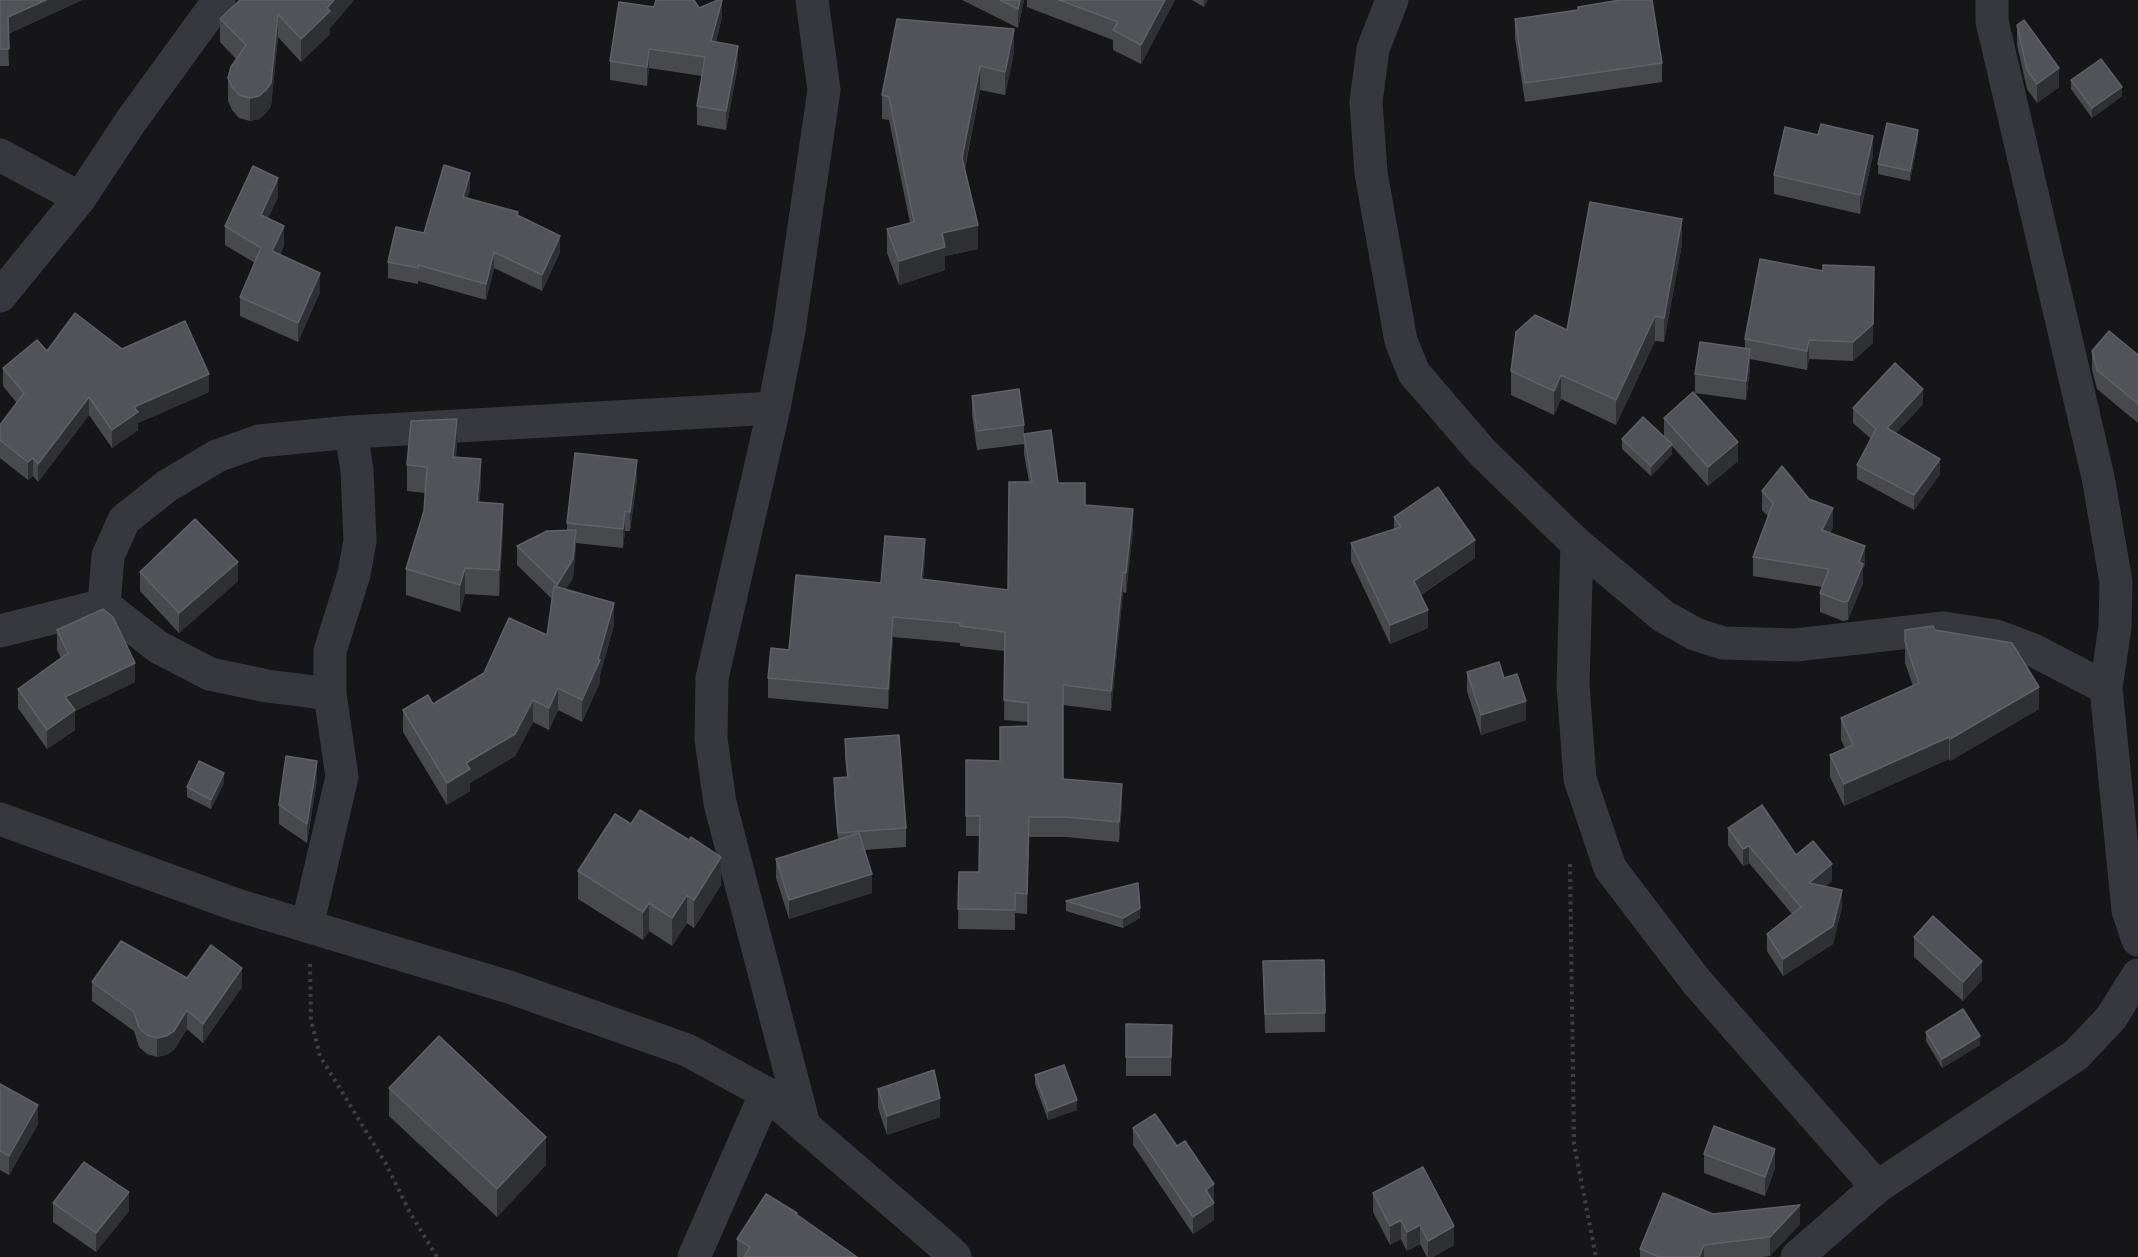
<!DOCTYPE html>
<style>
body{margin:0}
canvas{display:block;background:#161618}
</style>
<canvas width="2138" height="1257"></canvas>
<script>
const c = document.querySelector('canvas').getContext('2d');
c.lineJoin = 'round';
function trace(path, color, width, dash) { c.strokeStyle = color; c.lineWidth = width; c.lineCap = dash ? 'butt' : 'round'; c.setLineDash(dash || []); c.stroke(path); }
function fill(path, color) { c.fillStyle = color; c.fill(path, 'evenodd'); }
trace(new Path2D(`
 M 1570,864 L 1574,1144 L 1596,1257
 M 310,964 L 311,1020 L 320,1056 L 386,1164 L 409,1211 L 437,1257`), '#3d3f44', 4, [3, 4.5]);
trace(new Path2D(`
 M 1392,0 L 1373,49 L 1366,102 L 1371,173 L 1401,341 L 1414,373 L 1482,452 L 1577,544 L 1663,616 L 1695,634 L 1723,643 L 1796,645 L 1944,628 L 1996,636 L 2033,650 L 2106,688
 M 1992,0 L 1992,21 L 2098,477 L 2116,582 L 2115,627 L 2106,688 L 2128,910 L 2138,940
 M 0,155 L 80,198
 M 0,296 L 80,198 L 131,121 L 219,0
 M 1577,544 L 1573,685 L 1580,779 L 1610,868 L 1696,981 L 1877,1187
 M 104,605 L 108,556 L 124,520 L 167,486 L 217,456 L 259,441 L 351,432 L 774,408
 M 104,605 L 158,647 L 210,674 L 267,686 L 330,694
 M 0,631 L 104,605
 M 307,926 L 342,777 L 330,694 L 330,651 L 354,574 L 360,541 L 357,470 L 351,432
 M 804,1125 L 720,803 L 711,739 L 712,678 L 774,408 L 789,330 L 824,90 L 812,0
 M 694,1257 L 766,1093
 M 1797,1257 L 1877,1187 L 2076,1055 L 2111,1018 L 2138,975`), '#37383d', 33);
trace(new Path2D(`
 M 0,819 L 237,905 L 509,987 L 687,1050 L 766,1093 L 946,1248 L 955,1257`), '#37383d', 33);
fill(new Path2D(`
 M 0,0 L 82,0 L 8,34 L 9,66 L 0,66 Z
 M 240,0 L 354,0 L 330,28 L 330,34 L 301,62 L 278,37 L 271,106 L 266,113 L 259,119 L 250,121 L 239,118 L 232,110 L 228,101 L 228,78 L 236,59 L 220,42 L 220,19 Z
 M 722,0 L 722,17 L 716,42 L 738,65 L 726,130 L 697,125 L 697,106 L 702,76 L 649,68 L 647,86 L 610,80 L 610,61 L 654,7 L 699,8 Z
 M 962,0 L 1024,0 L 1018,28 Z
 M 1027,0 L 1175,0 L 1141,64 L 1113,50 L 1113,40 L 1027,7 Z
 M 1192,0 L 1208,0 L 1204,7 Z
 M 1578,7 L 1662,63 L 1662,82 L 1525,102 L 1515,38 L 1515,19 L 1578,10 Z
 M 2017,25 L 2059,87 L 2037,103 L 2027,89 L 2017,45 Z
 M 1014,52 L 1005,95 L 980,90 L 965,169 L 978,249 L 945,256 L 945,270 L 899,285 L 887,253 L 887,229 L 910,223 L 889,120 L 882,119 L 882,95 Z
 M 2071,80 L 2122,96 L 2092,118 L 2071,89 Z
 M 1918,140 L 1910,181 L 1878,174 L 1878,164 Z
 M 1873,155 L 1860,214 L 1774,194 L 1774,175 Z
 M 470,189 L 467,198 L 518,215 L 560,252 L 542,291 L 494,268 L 486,300 L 418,281 L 418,284 L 388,278 L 388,262 L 424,233 Z
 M 278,197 L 268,218 L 284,245 L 280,255 L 320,292 L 298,342 L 240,316 L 240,297 L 255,263 L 225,245 L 225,226 Z
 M 1682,244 L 1664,342 L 1655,341 L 1616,425 L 1561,399 L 1554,415 L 1511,395 L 1511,371 Z
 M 1760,259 L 1873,343 L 1853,361 L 1809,359 L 1807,370 L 1750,359 L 1750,368 L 1746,400 L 1695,393 L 1695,374 L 1745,348 L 1745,339 Z
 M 122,349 L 209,392 L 138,423 L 138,430 L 112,448 L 89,415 L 38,482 L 33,476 L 28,480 L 0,458 L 0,425 L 17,403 L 3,386 L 3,368 L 47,351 Z
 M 2092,351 L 2138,355 L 2138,423 L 2097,389 L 2092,370 Z
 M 972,396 L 1024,425 L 1024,444 L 977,450 L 972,415 Z
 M 1923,404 L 1896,433 L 1940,474 L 1914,510 L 1857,479 L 1857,465 L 1871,439 L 1853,423 L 1853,408 Z
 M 1664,418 L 1738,461 L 1708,486 L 1672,446 L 1672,454 L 1651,476 L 1622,449 L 1622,439 L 1664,437 Z
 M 1024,434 L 1058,483 L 1085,505 L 1133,529 L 1126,593 L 1123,592 L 1111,711 L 1063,705 L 1063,779 L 1122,804 L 1119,842 L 1066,837 L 1029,837 L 1027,914 L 1015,913 L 1015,930 L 958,929 L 959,872 L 979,872 L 980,836 L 966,836 L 966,760 L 1000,761 L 1028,726 L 1028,722 L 1004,720 L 1005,651 L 960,646 L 960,643 L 893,637 L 888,709 L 768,698 L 768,678 L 789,650 L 881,583 L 925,559 L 923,579 L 1008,590 L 1029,482 L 1024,454 Z
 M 457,445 L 456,457 L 481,485 L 479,502 L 503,530 L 499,596 L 465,594 L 460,612 L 406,595 L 406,569 L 424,511 L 425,493 L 407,491 L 407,465 Z
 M 637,479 L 630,531 L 625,531 L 623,548 L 576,543 L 573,578 L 566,589 L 614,625 L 600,675 L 600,682 L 582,722 L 558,710 L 549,730 L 533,722 L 515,756 L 470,783 L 470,791 L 447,805 L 403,732 L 403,710 L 433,704 L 547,635 L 552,599 L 517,565 L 517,546 L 567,531 L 567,523 Z
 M 1762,491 L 1833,527 L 1830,533 L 1865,566 L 1863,569 L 1863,583 L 1848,620 L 1843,621 L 1820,612 L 1820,593 L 1822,587 L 1753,576 L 1753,557 L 1768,516 L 1762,510 Z
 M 1394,517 L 1475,558 L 1421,595 L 1428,628 L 1390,644 L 1351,561 L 1351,543 L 1394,529 Z
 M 140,572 L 238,581 L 179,633 L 140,591 Z
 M 57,630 L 135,682 L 75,711 L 75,730 L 47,749 L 18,708 L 18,689 L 61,658 L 57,650 Z
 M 1905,630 L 1935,630 L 2039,709 L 1950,761 L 1949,759 L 1844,806 L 1830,777 L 1830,755 L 1845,748 L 1841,740 L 1841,718 L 1913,686 L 1905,663 Z
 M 1467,672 L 1504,678 L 1526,720 L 1481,735 L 1467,691 Z
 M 845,739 L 906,828 L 906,847 L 864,850 L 872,893 L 789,919 L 776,878 L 776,859 L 838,840 L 834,797 L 834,778 L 847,777 L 845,758 Z
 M 317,780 L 307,843 L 279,824 L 279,805 Z
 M 224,783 L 211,809 L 187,797 L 187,787 Z
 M 1728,828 L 1796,855 L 1832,881 L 1825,886 L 1842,907 L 1833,944 L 1783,976 L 1767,951 L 1767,934 L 1792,914 L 1749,863 L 1743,866 L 1728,845 Z
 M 578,871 L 721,885 L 694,928 L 687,923 L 672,946 L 649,931 L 643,940 L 578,899 Z
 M 1066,901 L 1140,918 L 1123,928 L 1066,911 Z
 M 1914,937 L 1982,980 L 1963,1001 L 1914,957 Z
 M 1263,961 L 1325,1013 L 1325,1032 L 1265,1033 Z
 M 187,978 L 242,987 L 203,1043 L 187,1029 L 174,1050 L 166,1055 L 157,1057 L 147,1054 L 139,1047 L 134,1031 L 92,1001 L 92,982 Z
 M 1126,1024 L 1172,1025 L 1171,1076 L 1126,1076 Z
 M 1926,1032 L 1980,1045 L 1942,1068 L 1926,1041 Z
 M 1035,1075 L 1077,1110 L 1048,1120 L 1035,1084 Z
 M 0,1084 L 38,1124 L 9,1175 L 0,1170 Z
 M 389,1088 L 546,1165 L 497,1217 L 389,1116 Z
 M 878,1089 L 940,1117 L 887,1135 L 878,1108 Z
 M 1133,1128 L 1177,1146 L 1214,1201 L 1213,1202 L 1214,1220 L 1193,1234 L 1133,1145 Z
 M 1704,1154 L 1775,1168 L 1765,1196 L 1704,1173 Z
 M 1373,1193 L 1454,1245 L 1433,1257 L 1427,1257 L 1420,1244 L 1407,1251 L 1401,1239 L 1390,1245 L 1373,1212 Z
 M 53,1203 L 129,1211 L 96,1252 L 53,1222 Z
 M 1713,1214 L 1800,1224 L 1770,1256 L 1763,1257 L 1640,1257 L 1640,1249 Z
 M 797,1215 L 857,1257 L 737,1257 L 737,1239 Z`), '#47494d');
fill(new Path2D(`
 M 46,0 L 82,0 L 8,34 L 8,17 Z
 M 334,0 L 354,0 L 330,28 L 330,34 L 301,62 L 301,39 Z
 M 722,0 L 722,17 L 711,60 L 711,41 Z
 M 1020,0 L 1024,0 L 1018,28 L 1018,9 Z
 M 1165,0 L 1175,0 L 1141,64 L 1141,45 Z
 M 1204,0 L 1208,0 L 1204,7 Z
 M 278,14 L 278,37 L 271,106 L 266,113 L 259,119 L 250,121 L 250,98 Z
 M 1014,29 L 1014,52 L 1005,95 L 1005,72 Z
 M 738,46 L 738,65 L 726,130 L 726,111 Z
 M 649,49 L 649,68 L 647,86 L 647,67 Z
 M 980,66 L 980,90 L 962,181 L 962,158 Z
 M 2059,68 L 2059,87 L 2037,103 L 2037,84 Z
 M 2122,87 L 2122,96 L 2092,118 L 2092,108 Z
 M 1918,130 L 1918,140 L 1910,181 L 1910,171 Z
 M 1873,136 L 1873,155 L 1860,214 L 1860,195 Z
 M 470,173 L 470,189 L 463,213 L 463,197 Z
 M 278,178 L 278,197 L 261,234 L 261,215 Z
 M 1682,219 L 1682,244 L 1664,342 L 1664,318 Z
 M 978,225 L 978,249 L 945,256 L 945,270 L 899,285 L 899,261 L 942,233 Z
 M 284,226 L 284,245 L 272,271 L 272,251 Z
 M 560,236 L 560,252 L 542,291 L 542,275 Z
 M 494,252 L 494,268 L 486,300 L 486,284 Z
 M 320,273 L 320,292 L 298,342 L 298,323 Z
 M 1874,286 L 1873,343 L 1853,361 L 1853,342 Z
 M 1655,316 L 1655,341 L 1616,425 L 1616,400 Z
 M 1809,340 L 1809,359 L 1807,370 L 1807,351 Z
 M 1750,349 L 1750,368 L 1746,400 L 1746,381 Z
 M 209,374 L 209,392 L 138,423 L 138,430 L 112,448 L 112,430 L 134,407 Z
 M 1561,375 L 1561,399 L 1554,415 L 1554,391 Z
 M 1923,389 L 1923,404 L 1887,443 L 1887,428 Z
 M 89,397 L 89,415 L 38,482 L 38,464 Z
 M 457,419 L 457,445 L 453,483 L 453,457 Z
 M 1738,442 L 1738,461 L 1708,486 L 1708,467 Z
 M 1672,444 L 1672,454 L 1651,476 L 1651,466 Z
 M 33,458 L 33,476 L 28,480 L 28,462 Z
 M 481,459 L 481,485 L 477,528 L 477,502 Z
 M 1940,459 L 1940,474 L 1914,510 L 1914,495 Z
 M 637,460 L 637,479 L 630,531 L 630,512 Z
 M 503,504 L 503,530 L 499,596 L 499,570 Z
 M 1833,508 L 1833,527 L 1822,549 L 1822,530 Z
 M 1133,509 L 1133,529 L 1126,593 L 1126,573 Z
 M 625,511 L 625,531 L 623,548 L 623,529 Z
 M 576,530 L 576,549 L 573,578 L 557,604 L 557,585 Z
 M 925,539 L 925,559 L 921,599 L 921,579 Z
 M 1475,540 L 1475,558 L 1414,599 L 1414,581 Z
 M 1865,546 L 1865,566 L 1863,569 L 1863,583 L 1848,620 L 1848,601 L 1859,562 Z
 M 238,562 L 238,581 L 179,633 L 179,613 Z
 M 465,568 L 465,594 L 460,612 L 460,585 Z
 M 1123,572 L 1123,592 L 1111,711 L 1111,691 Z
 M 614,603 L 614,625 L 600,675 L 600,682 L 582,722 L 582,700 L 598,659 Z
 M 1428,610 L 1428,628 L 1390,644 L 1390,625 Z
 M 893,617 L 893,637 L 888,709 L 888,689 Z
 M 135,663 L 135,682 L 75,711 L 75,730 L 47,749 L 47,730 L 65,697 Z
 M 2039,687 L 2039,709 L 1950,761 L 1950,739 Z
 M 558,688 L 558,710 L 549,730 L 549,708 Z
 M 533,700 L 533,722 L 515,756 L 470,783 L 470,791 L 447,805 L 447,783 Z
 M 1526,701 L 1526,720 L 1481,735 L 1481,715 Z
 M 1949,737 L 1949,759 L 1844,806 L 1844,784 Z
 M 317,761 L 317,780 L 307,843 L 307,824 Z
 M 224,773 L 224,783 L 211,809 L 211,800 Z
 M 1122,784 L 1122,804 L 1119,842 L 1119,822 Z
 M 1749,846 L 1749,863 L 1743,866 L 1743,849 Z
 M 721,857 L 721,885 L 694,928 L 694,900 Z
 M 1832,864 L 1832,881 L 1809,900 L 1809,883 Z
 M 872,874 L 872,893 L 789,919 L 789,900 Z
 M 1842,890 L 1842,907 L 1833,944 L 1783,976 L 1783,959 Z
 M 687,895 L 687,923 L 672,946 L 672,918 Z
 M 649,903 L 649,931 L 643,940 L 643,912 Z
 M 1140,908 L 1140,918 L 1123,928 L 1123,918 Z
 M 1982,961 L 1982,980 L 1963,1001 L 1963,982 Z
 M 242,968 L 242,987 L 203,1043 L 203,1024 Z
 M 187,1010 L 187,1029 L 174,1050 L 166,1055 L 157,1057 L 157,1038 Z
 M 1980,1036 L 1980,1045 L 1942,1068 L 1942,1059 Z
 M 940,1098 L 940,1117 L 887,1135 L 887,1116 Z
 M 1077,1100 L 1077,1110 L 1048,1120 L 1048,1111 Z
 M 38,1105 L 38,1124 L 9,1175 L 9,1156 Z
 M 546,1137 L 546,1165 L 497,1217 L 497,1189 Z
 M 1775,1149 L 1775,1168 L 1765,1196 L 1765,1177 Z
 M 1214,1184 L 1214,1201 L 1206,1207 L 1206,1190 Z
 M 129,1192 L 129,1211 L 96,1252 L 96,1233 Z
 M 1214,1203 L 1214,1220 L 1193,1234 L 1193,1217 Z
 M 1800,1205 L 1800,1224 L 1770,1256 L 1770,1237 Z
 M 1401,1220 L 1401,1239 L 1390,1245 L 1390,1226 Z
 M 1420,1225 L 1420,1244 L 1407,1251 L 1407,1232 Z
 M 1454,1226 L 1454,1245 L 1433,1257 L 1428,1257 L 1428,1241 Z
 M 1704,1245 L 1704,1257 L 1699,1257 Z`), '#2f3033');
const building = new Path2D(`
 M 0,0 L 46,0 L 8,17 L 9,49 L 0,49 Z
 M 240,0 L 334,0 L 327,8 L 330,11 L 301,39 L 278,14 L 271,83 L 266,90 L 259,96 L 250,98 L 239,95 L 232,87 L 228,78 L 231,67 L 246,45 L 220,19 Z
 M 656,0 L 694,0 L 699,8 L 718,0 L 722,0 L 711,41 L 738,46 L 726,111 L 697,106 L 705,57 L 649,49 L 647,67 L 610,61 L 619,2 L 654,7 Z
 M 1000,0 L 1020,0 L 1018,9 Z
 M 1059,0 L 1165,0 L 1141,45 L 1113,30 L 1118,22 Z
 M 1620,0 L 1652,0 L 1662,63 L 1525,83 L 1515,19 L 1578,10 L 1578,7 Z
 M 897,19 L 1014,29 L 1005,72 L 980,66 L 962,158 L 978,225 L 942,233 L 945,247 L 899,261 L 887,229 L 914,222 L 889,97 L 882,95 Z
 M 2024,20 L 2059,68 L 2037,84 L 2027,70 L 2017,25 Z
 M 2101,59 L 2122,87 L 2092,108 L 2071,80 Z
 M 1887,123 L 1918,130 L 1910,171 L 1878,164 Z
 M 1821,124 L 1873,136 L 1860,195 L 1774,175 L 1785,127 L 1818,135 Z
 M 444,165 L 470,173 L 463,197 L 518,212 L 517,215 L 560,236 L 542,275 L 494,252 L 486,284 L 418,265 L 418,268 L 388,262 L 396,227 L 424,233 Z
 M 253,166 L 278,178 L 261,215 L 284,226 L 272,251 L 320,273 L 298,323 L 240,297 L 261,248 L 225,226 Z
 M 1590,202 L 1682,219 L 1664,318 L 1655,316 L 1616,400 L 1561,375 L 1554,391 L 1511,371 L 1516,332 L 1535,315 L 1567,330 Z
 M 1760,259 L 1823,271 L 1823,265 L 1874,267 L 1873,324 L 1853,342 L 1809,340 L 1807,351 L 1745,339 Z
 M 75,313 L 122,349 L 185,321 L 209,374 L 134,407 L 138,412 L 112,430 L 89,397 L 38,464 L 33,458 L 28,462 L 0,440 L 0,425 L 24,393 L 3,368 L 37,340 L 47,351 Z
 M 2109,331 L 2138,355 L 2138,404 L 2097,370 L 2092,351 Z
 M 1700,342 L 1750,349 L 1746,381 L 1695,374 Z
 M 1895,363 L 1923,389 L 1887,428 L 1940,459 L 1914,495 L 1857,465 L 1876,429 L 1853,408 Z
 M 1019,389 L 1024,425 L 977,431 L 972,396 Z
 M 1693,392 L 1738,442 L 1708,467 L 1664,418 Z
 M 1643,417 L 1672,444 L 1651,466 L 1622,439 Z
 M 457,419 L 453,457 L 481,459 L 477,502 L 503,504 L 499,570 L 465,568 L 460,585 L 406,569 L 424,511 L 427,467 L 407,465 L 411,421 Z
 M 1051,430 L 1058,483 L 1085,483 L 1085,505 L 1133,509 L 1126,573 L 1123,572 L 1111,691 L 1063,685 L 1063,779 L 1122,784 L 1119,822 L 1066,817 L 1029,817 L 1027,894 L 1015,893 L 1015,910 L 958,909 L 959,872 L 979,872 L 980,816 L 966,816 L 966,760 L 1000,761 L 1000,727 L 1028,726 L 1028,703 L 1004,700 L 1005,632 L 960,626 L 960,623 L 893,617 L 888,689 L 768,678 L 771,648 L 789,650 L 796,575 L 881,583 L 885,536 L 925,539 L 921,579 L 1008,590 L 1009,482 L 1032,482 L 1024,434 Z
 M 575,453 L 637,460 L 630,512 L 625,511 L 623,529 L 567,523 Z
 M 1782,466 L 1809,499 L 1833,508 L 1822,530 L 1865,546 L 1859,562 L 1863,564 L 1848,601 L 1843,602 L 1820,593 L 1829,569 L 1753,557 L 1773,503 L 1762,491 Z
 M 1438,487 L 1475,540 L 1414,581 L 1428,610 L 1390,625 L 1351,543 L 1401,527 L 1394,517 Z
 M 195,519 L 238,562 L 179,613 L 140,572 Z
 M 576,530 L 573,559 L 557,585 L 517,546 L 547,531 Z
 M 554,586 L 614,603 L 598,659 L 600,660 L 582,700 L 558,688 L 549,708 L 533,700 L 515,734 L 466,763 L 470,769 L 447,783 L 403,710 L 428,695 L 433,704 L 484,673 L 509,618 L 547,635 Z
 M 103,609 L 113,617 L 135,663 L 65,697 L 75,710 L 47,730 L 18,689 L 68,653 L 57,630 Z
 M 1933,626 L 1935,630 L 2012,643 L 2039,687 L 1950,739 L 1949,737 L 1844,784 L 1830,755 L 1853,745 L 1841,718 L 1919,683 L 1905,641 L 1905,630 Z
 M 1499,662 L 1504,678 L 1517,674 L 1526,701 L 1481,715 L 1467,672 Z
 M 899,735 L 906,828 L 838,833 L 834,778 L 848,777 L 845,739 Z
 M 286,756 L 317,761 L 307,824 L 279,805 Z
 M 199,761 L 224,773 L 211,800 L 187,787 Z
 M 1762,805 L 1796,855 L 1813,841 L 1832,864 L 1809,883 L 1842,890 L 1833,926 L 1783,959 L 1767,934 L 1801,907 L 1749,846 L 1743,849 L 1728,828 Z
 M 640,810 L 689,840 L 691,837 L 721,857 L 694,900 L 687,895 L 672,918 L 649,903 L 643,912 L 578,871 L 615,814 L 631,824 Z
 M 859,833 L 872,874 L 789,900 L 776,859 Z
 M 1138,883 L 1140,908 L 1123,918 L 1066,901 Z
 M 1933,916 L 1982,961 L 1963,982 L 1914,937 Z
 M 121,941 L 187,978 L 211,945 L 242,968 L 203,1024 L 187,1010 L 174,1031 L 166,1036 L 157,1038 L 147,1035 L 139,1028 L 134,1012 L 92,982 Z
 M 1324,960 L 1325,1013 L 1265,1014 L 1263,961 Z
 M 1963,1009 L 1980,1036 L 1942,1059 L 1926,1032 Z
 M 1126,1024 L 1172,1025 L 1171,1057 L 1126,1057 Z
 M 439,1036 L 546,1137 L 497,1189 L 389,1088 Z
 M 1064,1065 L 1077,1100 L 1048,1111 L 1035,1075 Z
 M 934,1070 L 940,1098 L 887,1116 L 878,1089 Z
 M 0,1084 L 38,1105 L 9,1156 L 0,1151 Z
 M 1155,1114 L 1177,1146 L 1185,1141 L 1214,1184 L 1206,1190 L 1214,1203 L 1193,1217 L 1133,1128 Z
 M 1714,1126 L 1775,1149 L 1765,1177 L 1704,1154 Z
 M 84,1162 L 129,1192 L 96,1233 L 53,1203 Z
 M 1423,1167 L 1454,1226 L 1428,1241 L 1420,1225 L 1407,1232 L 1401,1220 L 1390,1226 L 1373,1193 Z
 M 1663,1193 L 1713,1214 L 1800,1205 L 1770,1237 L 1704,1245 L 1699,1257 L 1659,1257 L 1640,1249 Z
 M 766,1194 L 797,1213 L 796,1214 L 857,1257 L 744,1257 L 750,1247 L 737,1239 Z`);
fill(building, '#525359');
trace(building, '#5f6168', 1.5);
</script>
